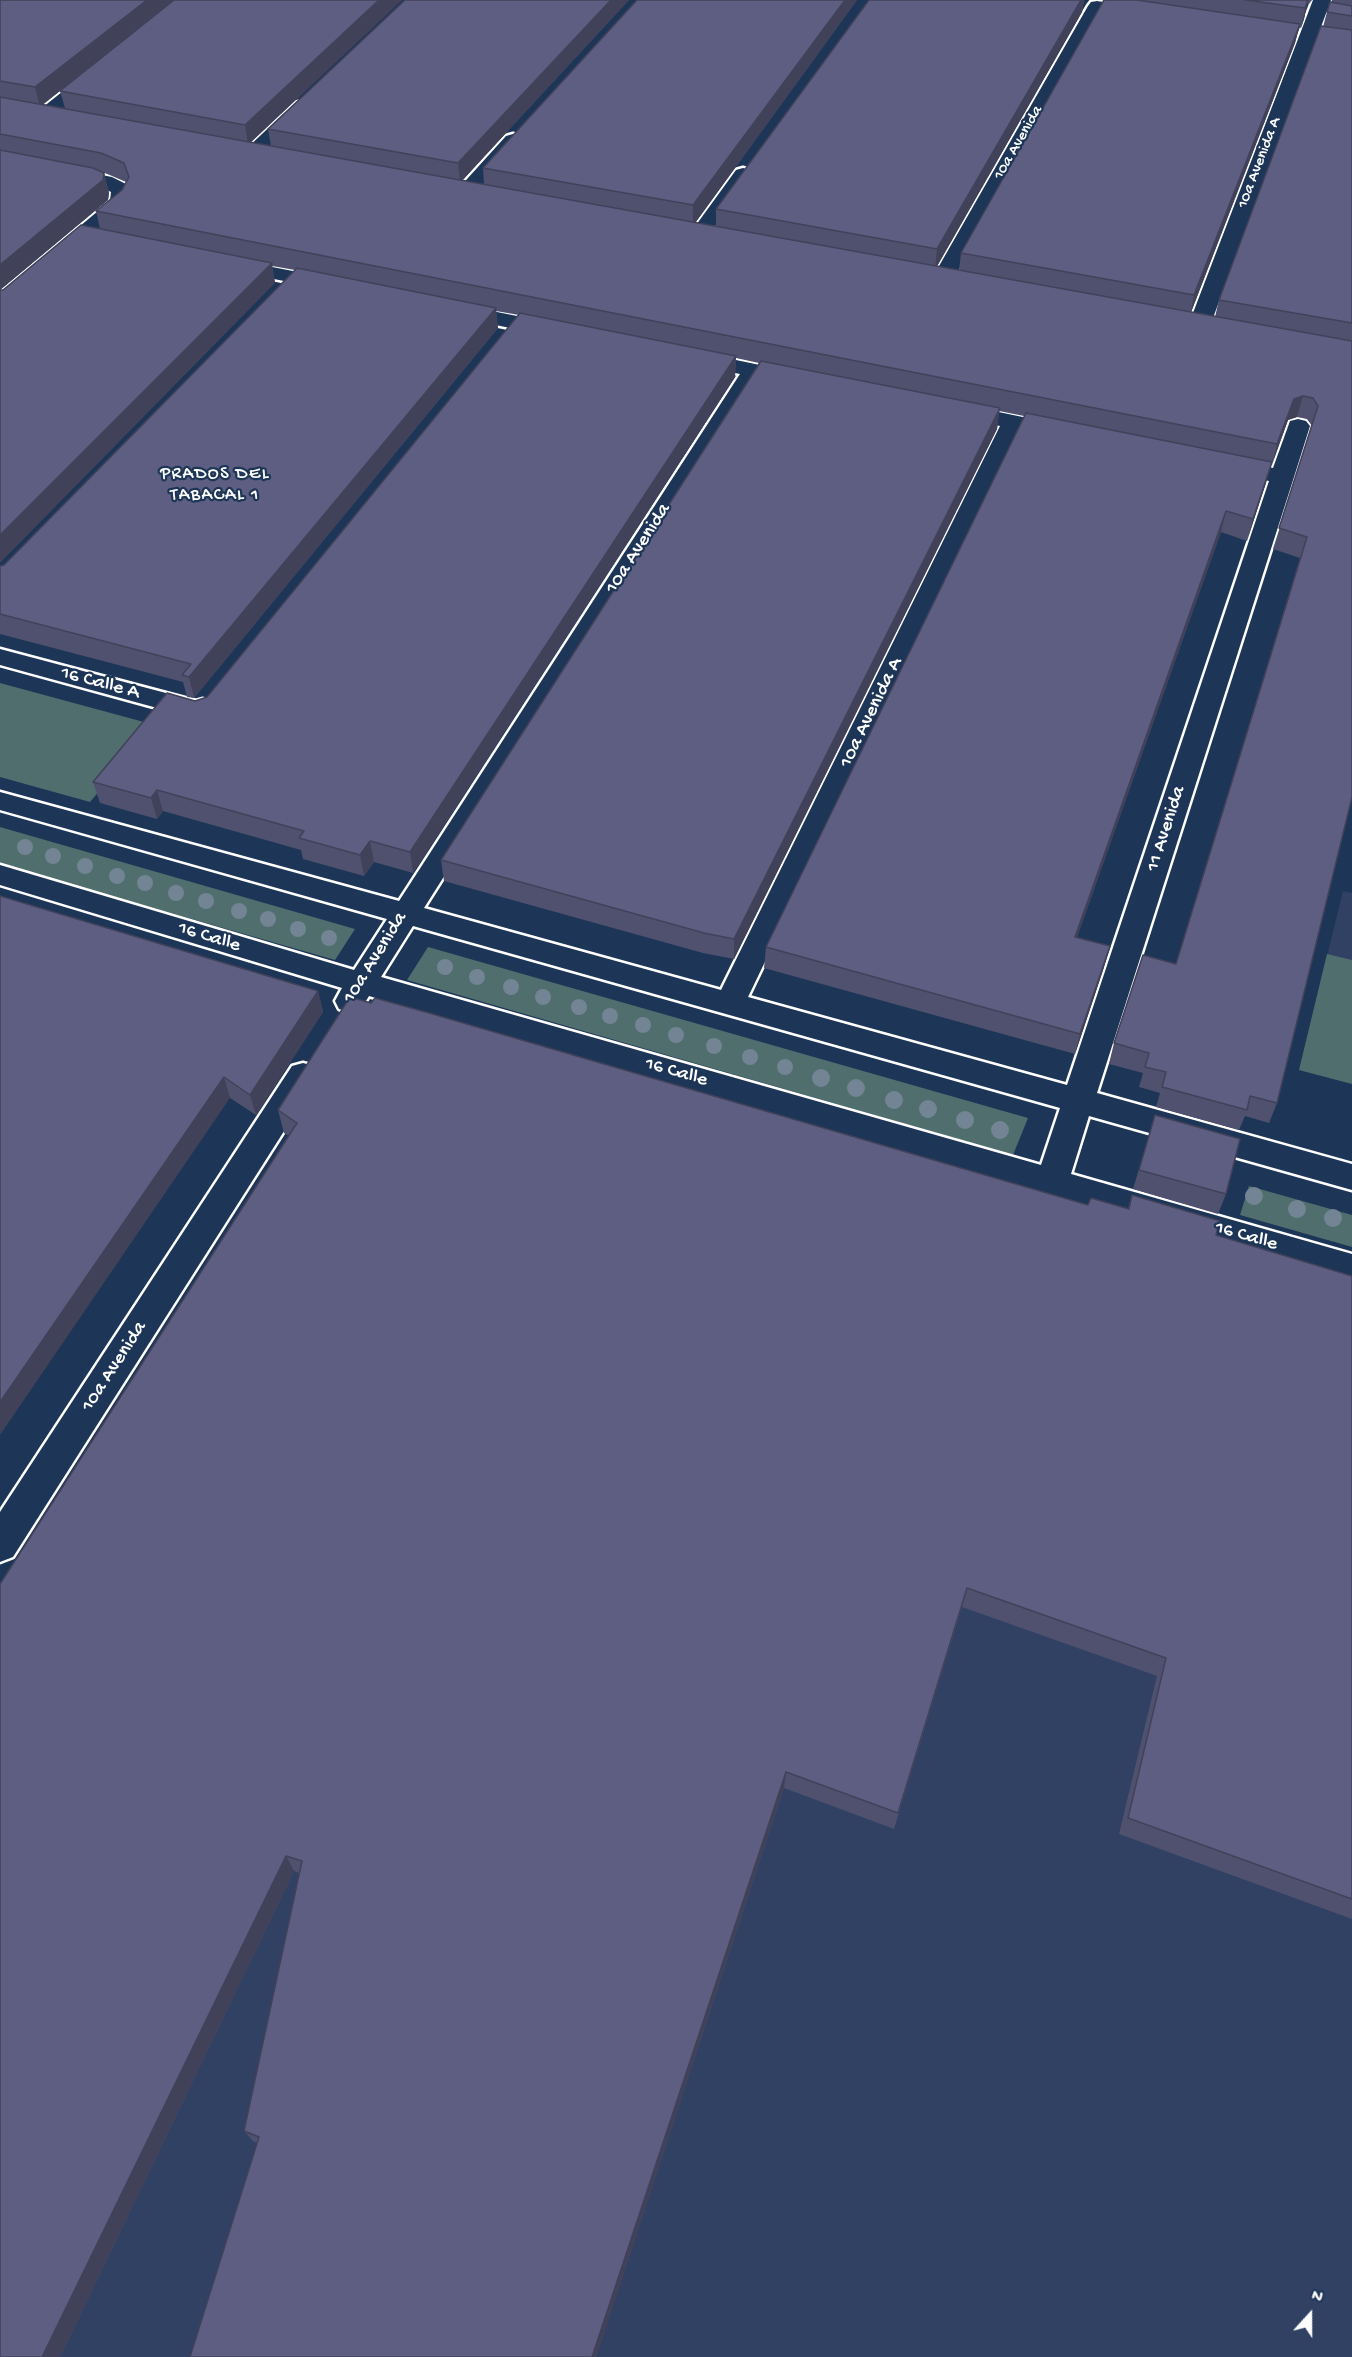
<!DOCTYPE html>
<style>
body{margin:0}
#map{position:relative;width:1352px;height:2357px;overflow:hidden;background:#1d3557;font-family:"Gochi Hand",sans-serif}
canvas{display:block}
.north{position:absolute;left:1280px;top:2285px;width:60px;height:60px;-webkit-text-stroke:4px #1d3557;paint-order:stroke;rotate:21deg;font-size:16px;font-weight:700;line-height:24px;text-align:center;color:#fff}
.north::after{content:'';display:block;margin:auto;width:21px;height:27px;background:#fff;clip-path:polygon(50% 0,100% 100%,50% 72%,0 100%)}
</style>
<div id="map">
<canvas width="1352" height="2357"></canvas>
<div class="north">N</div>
</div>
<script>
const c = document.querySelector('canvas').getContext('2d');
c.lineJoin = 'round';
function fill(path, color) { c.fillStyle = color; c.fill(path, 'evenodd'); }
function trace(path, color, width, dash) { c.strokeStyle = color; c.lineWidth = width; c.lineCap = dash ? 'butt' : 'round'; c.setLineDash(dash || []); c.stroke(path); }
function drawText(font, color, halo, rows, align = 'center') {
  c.font = font + ' "Gochi Hand",sans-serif'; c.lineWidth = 4.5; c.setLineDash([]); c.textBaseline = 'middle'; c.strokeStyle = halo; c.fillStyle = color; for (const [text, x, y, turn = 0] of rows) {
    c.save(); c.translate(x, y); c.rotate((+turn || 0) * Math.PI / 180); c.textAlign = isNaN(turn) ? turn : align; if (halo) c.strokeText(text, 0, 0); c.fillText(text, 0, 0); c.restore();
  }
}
fill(new Path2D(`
 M 1343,891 L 1352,893 L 1352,1084 L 1299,1070 Z
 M 1352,1302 L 1352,2357 L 0,2357 L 0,1983 Z`), '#304164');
fill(new Path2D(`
 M 0,683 L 155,725 L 90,802 L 0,777 Z
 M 0,827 L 355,929 L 335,960 L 0,864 Z
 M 428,947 L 1028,1118 L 1013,1155 L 407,980 Z
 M 1327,954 L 1352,960 L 1352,1084 L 1299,1070 Z
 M 1249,1186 L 1352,1215 L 1352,1247 L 1240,1215 Z`), '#506e6d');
const minor = new Path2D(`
 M 1313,0 L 1331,0 L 1210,326 L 1207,331 L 1199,333 L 1191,331 L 1188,326 Z
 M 1097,1 L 1103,2 L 1106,6 L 953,280 L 949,284 L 942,286 L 935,284 L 931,280 L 1088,6 L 1091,2 Z
 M 98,67 L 105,69 L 107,73 L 105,77 L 52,119 L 38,119 L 36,115 L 38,111 L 91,69 Z
 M 302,101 L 309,103 L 311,107 L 309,111 L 260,157 L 246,157 L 243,153 L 246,149 L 295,103 Z
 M 513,134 L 520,136 L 523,140 L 520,144 L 472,197 L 458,197 L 455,193 L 458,189 L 506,136 Z
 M 0,155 L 112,177 L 128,185 L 132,196 L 125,208 L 8,309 L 0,310 L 0,293 L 110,201 L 111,192 L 99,186 L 0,167 Z
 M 743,168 L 750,170 L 753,174 L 705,240 L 698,242 L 691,240 L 688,236 L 691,232 L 736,170 Z
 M 231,259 L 334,279 L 341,281 L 345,285 L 341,289 L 334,291 L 224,269 L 221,265 L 224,261 Z
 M 452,303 L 557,324 L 565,326 L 568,331 L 565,336 L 557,338 L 444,314 L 441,309 L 444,304 Z
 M 693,351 L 798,373 L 806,375 L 809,380 L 806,385 L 798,387 L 759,379 L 424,908 L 721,990 L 1000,426 L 947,415 L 944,410 L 947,405 L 955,403 L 1071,427 L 1075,432 L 1071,437 L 1063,439 L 1021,430 L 748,997 L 1067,1085 L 1269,481 L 1218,469 L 1214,464 L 1218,459 L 1226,457 L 1273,468 L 1290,421 L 1298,419 L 1306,421 L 1310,426 L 1294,477 L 1097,1093 L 1352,1164 L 1352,1190 L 1089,1116 L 1071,1174 L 1352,1254 L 1352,1282 L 369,996 L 361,1009 L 350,1012 L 339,1009 L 335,1001 L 342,988 L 0,885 L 0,865 L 354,970 L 387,919 L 0,810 L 0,792 L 399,901 L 740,374 L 685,363 L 682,358 L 685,353 ZM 413,926 L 1060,1108 L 1041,1165 L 381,977 Z
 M 0,649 L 196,701 L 203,699 L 212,702 L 216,708 L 210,717 L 201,720 L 0,665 Z
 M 303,1063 L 314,1066 L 319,1075 L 314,1084 L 13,1557 L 0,1562 L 0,1512 L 292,1066 Z`);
trace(minor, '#fff', 5);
fill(minor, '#1d3557');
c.fillStyle = '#738494';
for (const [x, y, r] of [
 [25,847,8],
 [53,856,8],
 [85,866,8],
 [117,876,8],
 [145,883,8],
 [176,893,8],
 [206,901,8],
 [239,911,8],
 [268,919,8],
 [298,929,8],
 [329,938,8],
 [445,967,8],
 [477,977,8],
 [511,987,8],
 [543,997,8],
 [579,1007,8],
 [610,1016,8],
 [643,1025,8],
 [676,1035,8],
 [714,1046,8],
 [750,1057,8],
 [785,1067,8],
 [821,1078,9],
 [856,1088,9],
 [894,1100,9],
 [928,1109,9],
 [965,1120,9],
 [1000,1130,9],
 [1254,1196,9],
 [1297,1209,9],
 [1333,1218,9]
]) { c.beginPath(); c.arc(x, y, r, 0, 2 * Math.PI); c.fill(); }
fill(new Path2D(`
 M 0,0 L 174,0 L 43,104 L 65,108 L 60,91 L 402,0 L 251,142 L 271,146 L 268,129 L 405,0 L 629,0 L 462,180 L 484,184 L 483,168 L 637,0 L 857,0 L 695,223 L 716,226 L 716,209 L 869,0 L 1084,0 L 1082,12 L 937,266 L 959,270 L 961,253 L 1104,0 L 1312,0 L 1309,4 L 1307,4 L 1304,19 L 1301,28 L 1299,27 L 1295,43 L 1191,312 L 1215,317 L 1219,300 L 1323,27 L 1327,12 L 1332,0 L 1352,0 L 1352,797 L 1277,1103 L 1269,1123 L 1245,1116 L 1239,1130 L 1156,1107 L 1160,1093 L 1139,1087 L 1143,1073 L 1109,1064 L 1114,1043 L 1176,964 L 1300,558 L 1273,549 L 1312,426 L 1307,419 L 1297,417 L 1288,420 L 1271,465 L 1247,541 L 1221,532 L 1077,937 L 1104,967 L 1075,1054 L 764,968 L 766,947 L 1024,416 L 999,411 L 997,429 L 734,959 L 703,953 L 444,881 L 441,860 L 759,363 L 736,358 L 735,377 L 413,873 L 374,862 L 364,876 L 303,859 L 301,850 L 163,811 L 157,819 L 100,803 L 93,782 L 195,701 L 207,697 L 519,315 L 496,311 L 498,328 L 194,698 L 187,697 L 183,682 L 0,634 L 0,566 L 4,565 L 295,270 L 272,266 L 275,283 L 3,290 L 100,229 L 96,211 L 122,190 L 126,182 L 105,173 L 101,172 L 104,173 L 109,193 L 108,200 L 0,290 Z
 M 0,896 L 318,991 L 323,1012 L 256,1115 L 230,1098 Z
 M 278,1110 L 1088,1205 L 1128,1209 L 1132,1195 L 1216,1235 L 1352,1276 L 1352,1919 L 1119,1834 L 1157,1676 L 962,1607 L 894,1829 L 784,1788 L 596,2357 L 190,2357 L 257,2143 L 253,2141 L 244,2131 L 299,1873 L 294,1871 L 60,2357 L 289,1136 L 284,1133 Z
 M 1155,1115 L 1226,1194 L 1218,1214 L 1133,1189 Z`), '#50516f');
fill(new Path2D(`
 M 147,0 L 174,0 L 40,107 L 35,87 Z
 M 379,0 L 402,0 L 248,145 L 245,125 Z
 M 611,0 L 629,0 L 460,183 L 458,163 Z
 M 845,0 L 857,0 L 693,226 L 693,205 Z
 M 1081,0 L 1084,0 L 1082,12 L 935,270 L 937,249 Z
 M 1308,0 L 1304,19 L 1301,28 L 1305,8 Z
 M 1300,24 L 1295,43 L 1190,315 L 1194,295 Z
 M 104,173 L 109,193 L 108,200 L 0,290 L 0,265 Z
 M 272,263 L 275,283 L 0,563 L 0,535 Z
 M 496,308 L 498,328 L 194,698 L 189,677 Z
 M 736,356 L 735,377 L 413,873 L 410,852 Z
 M 1303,396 L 1297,417 L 1288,420 L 1272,465 L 1277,444 L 1294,399 Z
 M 1000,408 L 997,429 L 734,959 L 734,939 Z
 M 1272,462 L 1266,483 L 1247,541 L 1253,519 Z
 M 1226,511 L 1221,532 L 1070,957 L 1075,937 Z
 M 157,790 L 163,811 L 157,819 L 151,798 Z
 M 370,841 L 374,862 L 364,876 L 360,855 Z
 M 1110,946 L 1104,967 L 1075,1054 L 1080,1034 Z
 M 318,991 L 323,1012 L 256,1115 L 250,1095 Z
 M 224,1077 L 230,1098 L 0,1435 L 0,1402 Z
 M 786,1772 L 784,1788 L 596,2357 L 592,2357 Z
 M 286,1856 L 294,1871 L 60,2357 L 42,2357 Z`), '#41425a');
const building = new Path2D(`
 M 0,0 L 147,0 L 35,87 L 0,81 Z
 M 174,0 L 379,0 L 245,125 L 60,91 Z
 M 405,0 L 611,0 L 458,163 L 268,129 Z
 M 637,0 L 845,0 L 693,205 L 483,168 Z
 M 869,0 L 1081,0 L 937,249 L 716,209 Z
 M 1104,0 L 1137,0 L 1300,24 L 1194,295 L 961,253 Z
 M 1245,0 L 1308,0 L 1305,8 Z
 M 1330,2 L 1352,6 L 1352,16 L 1327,12 Z
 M 1321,26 L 1352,30 L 1352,323 L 1219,300 Z
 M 0,97 L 1352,341 L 1352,797 L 1277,1103 L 1250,1096 L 1247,1110 L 1162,1087 L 1166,1072 L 1145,1067 L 1149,1053 L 1114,1043 L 1143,955 L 1176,964 L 1307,537 L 1279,528 L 1318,406 L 1313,398 L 1303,396 L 1294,399 L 1277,444 L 96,211 L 122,190 L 129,177 L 124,163 L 101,153 L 0,134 Z
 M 0,150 L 93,168 L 104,173 L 103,180 L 0,265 Z
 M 81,225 L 272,263 L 0,535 L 0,290 L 3,290 Z
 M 297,268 L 496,308 L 189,677 L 182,675 L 191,664 L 0,614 L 0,566 L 4,565 Z
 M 520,313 L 736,356 L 410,852 L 370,841 L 360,855 L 299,838 L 304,831 L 157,790 L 151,798 L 93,782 L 167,693 L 195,701 L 207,697 Z
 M 761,361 L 1000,408 L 734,939 L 704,933 L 441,860 Z
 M 1026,413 L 1272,462 L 1253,519 L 1226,511 L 1075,937 L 1110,946 L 1080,1034 L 766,947 Z
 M 0,896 L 318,991 L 250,1095 L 224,1077 L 0,1402 Z
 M 350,997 L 371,1003 L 375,998 L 429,1013 L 1088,1205 L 1091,1198 L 1129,1209 L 1132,1195 L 1220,1221 L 1216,1235 L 1352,1276 L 1352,1899 L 1128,1818 L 1166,1658 L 967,1588 L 898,1813 L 786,1772 L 592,2357 L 190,2357 L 259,2137 L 244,2131 L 302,1861 L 286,1856 L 42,2357 L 0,2357 L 0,1584 L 297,1123 L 278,1110 Z
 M 1155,1115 L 1240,1139 L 1226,1194 L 1139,1170 Z`);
fill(building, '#5d5e81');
trace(building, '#41425a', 1.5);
drawText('16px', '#fff', '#1d3557', [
 ["10a Avenida",1019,143,-60],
 ["10a Avenida A",1260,163,-69]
]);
c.letterSpacing = '1.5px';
drawText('18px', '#fff', '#1d3557', [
 ["PRADOS DEL",215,475],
 ["TABACAL 1",215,496]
]);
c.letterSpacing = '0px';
drawText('20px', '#fff', '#1d3557', [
 ["10a Avenida",639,549,-57],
 ["16 Calle A",100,684,15],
 ["10a Avenida A",872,713,-64],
 ["11 Avenida",1167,829,-72],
 ["16 Calle",209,938,17],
 ["10a Avenida",376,958,-58],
 ["16 Calle",676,1073,16],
 ["16 Calle",1246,1237,16],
 ["10a Avenida",115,1367,-57]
]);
</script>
